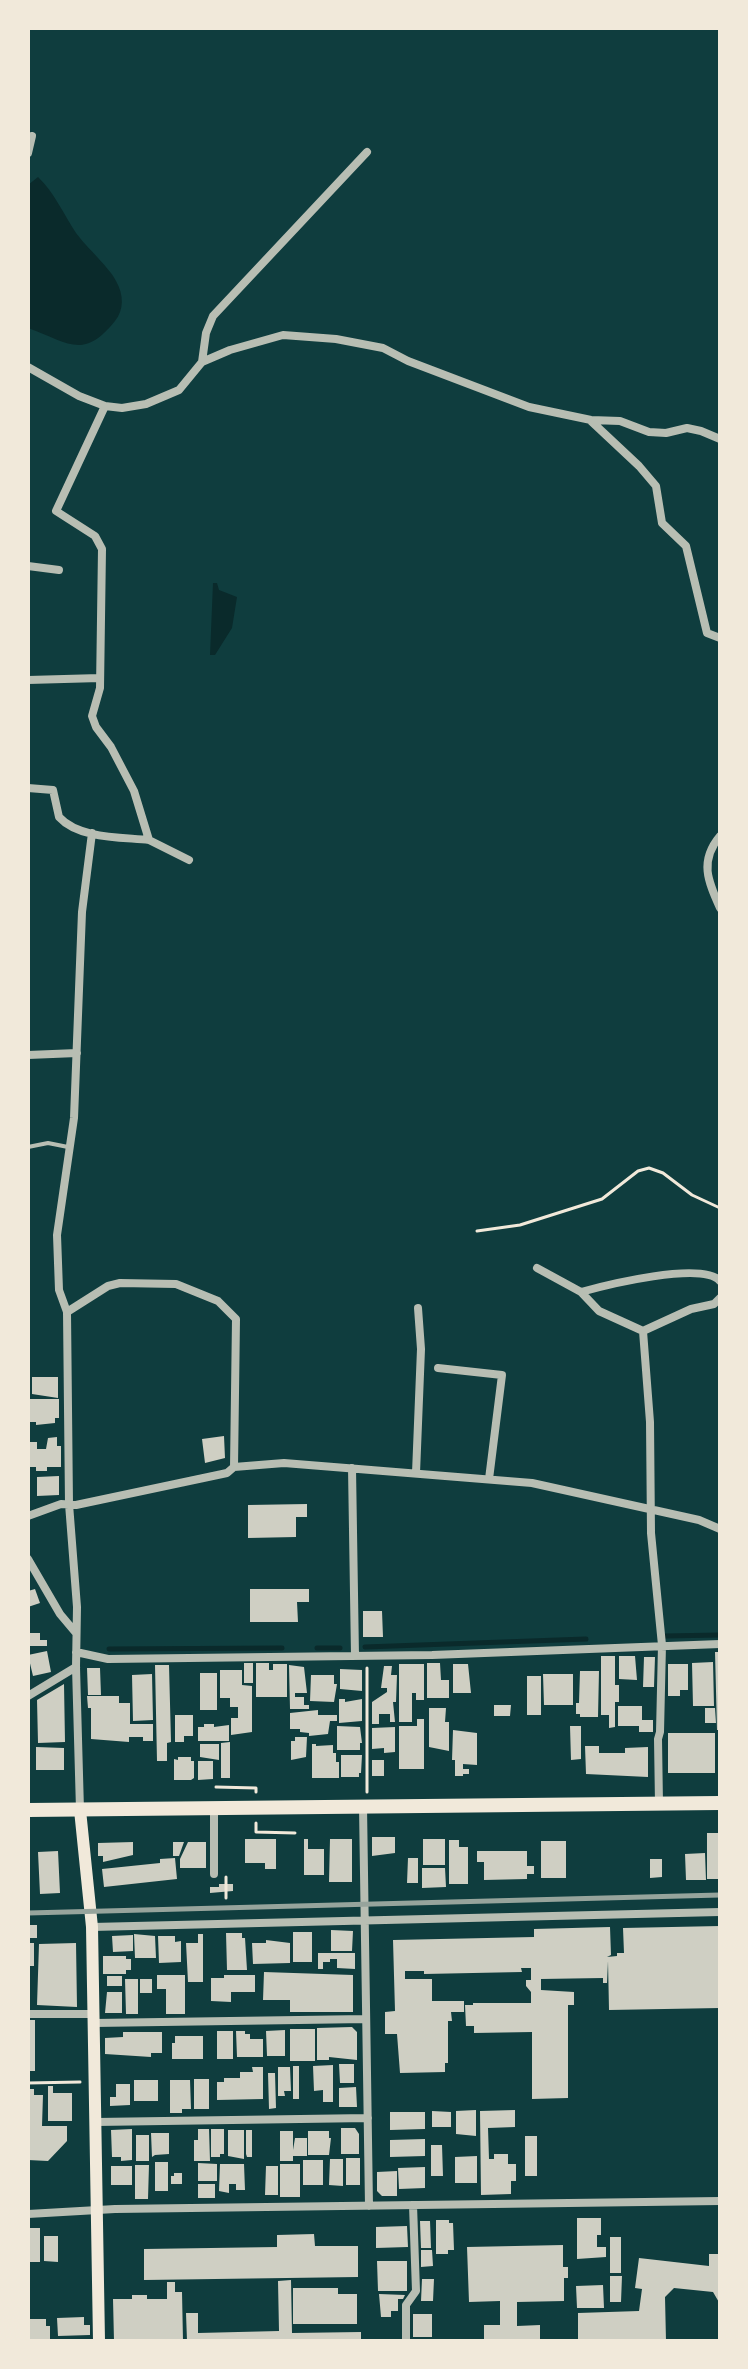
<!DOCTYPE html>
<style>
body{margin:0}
#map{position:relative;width:748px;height:2369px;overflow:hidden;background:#0f3d3e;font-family:"Libre Baskerville",serif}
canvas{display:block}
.frame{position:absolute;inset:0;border:30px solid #f1e9da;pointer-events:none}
</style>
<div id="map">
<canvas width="748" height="2369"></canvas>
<div class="frame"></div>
</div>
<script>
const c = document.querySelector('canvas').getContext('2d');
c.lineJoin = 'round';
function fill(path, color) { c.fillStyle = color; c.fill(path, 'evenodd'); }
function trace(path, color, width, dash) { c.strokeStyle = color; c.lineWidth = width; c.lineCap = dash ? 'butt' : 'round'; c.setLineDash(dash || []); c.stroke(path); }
fill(new Path2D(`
 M 38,177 C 54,192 64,215 76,233 C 87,248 110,268 116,281 C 124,295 124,310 115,321 C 83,361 68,342 28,328 L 28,185 Z
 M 213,583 L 217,583 L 219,590 L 237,597 L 232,628 L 215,655 L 210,655 Z`), '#0a2a2b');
trace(new Path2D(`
 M 665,1636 L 720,1635
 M 365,1647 L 586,1639
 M 317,1648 L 340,1648
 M 109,1649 L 282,1648`), '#0a2a2b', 5);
fill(new Path2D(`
 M 32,1377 L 58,1377 L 58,1398 L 32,1394 Z
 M 28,1399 L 59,1399 L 59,1418 L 55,1418 L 55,1423 L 36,1425 L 36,1422 L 28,1422 Z
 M 224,1436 L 225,1458 L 205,1463 L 202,1439 Z
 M 57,1437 L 57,1446 L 61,1446 L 61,1467 L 47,1467 L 47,1471 L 36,1471 L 36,1467 L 28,1467 L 28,1442 L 37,1442 L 37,1449 L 46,1449 L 48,1438 Z
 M 59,1476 L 59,1495 L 37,1496 L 37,1477 Z
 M 307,1504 L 307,1517 L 296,1517 L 296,1537 L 248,1538 L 248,1505 Z
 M 35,1589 L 40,1603 L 28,1607 L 28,1591 Z
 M 250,1589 L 309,1589 L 309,1602 L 297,1602 L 298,1622 L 250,1622 Z
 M 363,1611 L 382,1611 L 383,1637 L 363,1637 Z
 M 28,1633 L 40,1633 L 40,1640 L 47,1640 L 47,1646 L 28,1646 Z
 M 47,1651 L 51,1672 L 33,1676 L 28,1655 Z
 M 715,1652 L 720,1652 L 720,1730 L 717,1730 Z
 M 601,1656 L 615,1656 L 615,1685 L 619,1685 L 619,1702 L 615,1702 L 615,1727 L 609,1728 L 609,1715 L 601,1715 Z
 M 619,1656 L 635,1656 L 637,1680 L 619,1679 Z
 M 644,1657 L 655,1657 L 654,1687 L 643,1687 Z
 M 713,1662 L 714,1706 L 693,1706 L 692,1663 Z
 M 244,1663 L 253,1663 L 253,1683 L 244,1683 Z
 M 256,1663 L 269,1663 L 269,1670 L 273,1670 L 273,1664 L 287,1664 L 287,1697 L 256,1697 Z
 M 427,1663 L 440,1663 L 441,1680 L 449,1680 L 449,1698 L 427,1698 Z
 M 399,1664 L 424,1664 L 424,1700 L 416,1700 L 416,1693 L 412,1693 L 412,1722 L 399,1722 Z
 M 453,1664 L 468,1664 L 471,1693 L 453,1693 Z
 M 668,1664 L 688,1664 L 688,1690 L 680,1690 L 680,1696 L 668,1696 Z
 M 155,1665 L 169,1665 L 171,1742 L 167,1743 L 167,1761 L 157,1761 Z
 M 289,1665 L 304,1667 L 307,1693 L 295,1693 L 295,1697 L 304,1697 L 304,1705 L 309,1705 L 309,1709 L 290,1709 Z
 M 384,1666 L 392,1666 L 391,1675 L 397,1675 L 396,1702 L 393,1702 L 395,1722 L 390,1722 L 390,1714 L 379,1714 L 379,1724 L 372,1724 L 372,1702 L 387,1692 L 387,1688 L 381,1688 Z
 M 87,1668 L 100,1668 L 101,1695 L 88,1695 Z
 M 340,1669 L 362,1670 L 362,1691 L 340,1689 Z
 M 220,1670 L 242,1670 L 242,1685 L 252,1686 L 252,1732 L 231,1735 L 231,1718 L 238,1718 L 238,1707 L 230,1707 L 230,1698 L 220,1698 Z
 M 580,1671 L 599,1671 L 598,1717 L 580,1717 L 580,1714 L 576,1714 L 576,1703 L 579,1703 Z
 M 200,1673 L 217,1673 L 217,1710 L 200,1710 Z
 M 152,1674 L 153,1720 L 133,1721 L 132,1675 Z
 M 543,1674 L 573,1674 L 573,1705 L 544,1705 Z
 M 311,1675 L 334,1675 L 334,1684 L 337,1684 L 334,1702 L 310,1701 Z
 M 527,1676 L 541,1676 L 541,1715 L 527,1715 Z
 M 64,1684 L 65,1742 L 38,1743 L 37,1700 Z
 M 87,1696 L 119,1696 L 119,1703 L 130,1703 L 130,1724 L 153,1724 L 153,1741 L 143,1741 L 143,1737 L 129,1737 L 129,1742 L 91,1739 L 91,1708 L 88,1708 Z
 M 339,1699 L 345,1699 L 345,1702 L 362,1699 L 362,1721 L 339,1723 Z
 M 494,1705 L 511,1705 L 510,1716 L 494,1716 Z
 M 618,1706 L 642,1706 L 642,1720 L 653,1720 L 653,1732 L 639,1732 L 639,1726 L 618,1726 Z
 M 429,1708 L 446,1708 L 445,1722 L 449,1722 L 449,1751 L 429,1747 Z
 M 705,1708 L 715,1708 L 716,1723 L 705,1723 Z
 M 318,1710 L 318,1715 L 337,1715 L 337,1721 L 330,1721 L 328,1734 L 309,1736 L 309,1733 L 300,1732 L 300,1729 L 290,1729 L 290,1713 Z
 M 175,1715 L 193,1715 L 193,1736 L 184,1736 L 184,1742 L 175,1742 Z
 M 417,1719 L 424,1719 L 424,1769 L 399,1769 L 399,1726 L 417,1726 Z
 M 204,1724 L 214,1724 L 214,1727 L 229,1725 L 229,1741 L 198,1741 L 198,1727 L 204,1727 Z
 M 337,1726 L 360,1727 L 362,1743 L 360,1743 L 360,1750 L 337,1750 Z
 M 570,1726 L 581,1726 L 581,1759 L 571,1760 Z
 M 395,1727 L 395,1752 L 384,1753 L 384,1748 L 372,1749 L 372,1728 Z
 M 453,1730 L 477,1733 L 477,1765 L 463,1764 L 463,1769 L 469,1769 L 469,1774 L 463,1774 L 463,1776 L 455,1776 L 455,1760 L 452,1760 Z
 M 668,1733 L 715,1733 L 715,1773 L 668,1773 Z
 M 295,1737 L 307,1737 L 306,1757 L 291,1760 L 291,1741 L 295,1741 Z
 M 230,1742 L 230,1778 L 221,1778 L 221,1743 Z
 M 200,1744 L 219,1744 L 219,1760 L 200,1757 Z
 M 312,1744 L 316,1744 L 316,1746 L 333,1745 L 333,1753 L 336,1753 L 336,1762 L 339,1762 L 339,1778 L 312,1778 Z
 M 585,1746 L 599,1746 L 599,1753 L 625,1753 L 625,1748 L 648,1747 L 648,1777 L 586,1774 Z
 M 36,1747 L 64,1748 L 64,1770 L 36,1770 Z
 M 341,1755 L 362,1755 L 361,1773 L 359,1773 L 359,1777 L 341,1777 Z
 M 178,1757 L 191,1757 L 191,1761 L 194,1761 L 194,1778 L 191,1780 L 174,1780 L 174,1759 L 178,1760 Z
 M 372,1760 L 384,1760 L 384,1776 L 372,1776 Z
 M 198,1761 L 213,1761 L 213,1779 L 198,1780 Z
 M 707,1833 L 720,1833 L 720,1879 L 707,1879 Z
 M 372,1837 L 395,1837 L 395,1853 L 372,1856 Z
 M 245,1839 L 276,1839 L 276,1869 L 265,1869 L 265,1863 L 245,1863 Z
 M 304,1839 L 308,1839 L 308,1849 L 324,1849 L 324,1875 L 304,1875 Z
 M 330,1839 L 352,1839 L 352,1882 L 329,1882 Z
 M 423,1839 L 445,1839 L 445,1865 L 423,1865 Z
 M 449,1840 L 459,1840 L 459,1847 L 468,1847 L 468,1884 L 449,1884 Z
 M 541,1841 L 566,1841 L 566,1878 L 541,1878 Z
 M 133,1842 L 133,1855 L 103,1862 L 103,1856 L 98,1856 L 98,1843 Z
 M 173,1842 L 184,1842 L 179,1856 L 173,1856 Z
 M 188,1842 L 206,1842 L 206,1868 L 180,1868 L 180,1859 Z
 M 58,1851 L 60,1893 L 40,1894 L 38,1852 Z
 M 477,1851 L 527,1851 L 527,1866 L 534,1866 L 534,1874 L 527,1874 L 527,1879 L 484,1880 L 484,1862 L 477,1862 Z
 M 705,1853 L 706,1880 L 686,1880 L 685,1854 Z
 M 175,1858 L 177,1879 L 104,1887 L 102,1869 L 160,1863 L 160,1859 Z
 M 408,1858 L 418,1858 L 418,1883 L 407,1883 Z
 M 650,1859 L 662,1859 L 662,1877 L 650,1878 Z
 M 422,1868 L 445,1868 L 446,1887 L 422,1888 Z
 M 219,1884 L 233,1884 L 233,1891 L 210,1893 L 210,1887 L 219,1887 Z
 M 28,1925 L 37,1925 L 37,1938 L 28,1938 Z
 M 720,1926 L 720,2008 L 609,2010 L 608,1961 L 607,1983 L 603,1983 L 603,1978 L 541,1979 L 541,1990 L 574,1992 L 574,2005 L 568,2005 L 568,2098 L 532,2099 L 532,2032 L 474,2033 L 474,2026 L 466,2026 L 465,2005 L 473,2005 L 473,2003 L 531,2003 L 531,1992 L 526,1986 L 526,1980 L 531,1980 L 531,1968 L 521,1968 L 522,1972 L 424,1974 L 424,1971 L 405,1971 L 405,1979 L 432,1979 L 432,2001 L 464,2001 L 464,2012 L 451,2012 L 452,2021 L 448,2021 L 448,2063 L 445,2063 L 445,2072 L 400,2073 L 397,2034 L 385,2034 L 385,2012 L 395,2011 L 393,1940 L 534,1937 L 534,1929 L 610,1927 L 611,1955 L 607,1957 L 617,1956 L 617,1953 L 624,1953 L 623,1928 Z
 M 331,1930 L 353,1931 L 352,1951 L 331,1951 Z
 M 293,1932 L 312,1932 L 312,1962 L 293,1962 Z
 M 226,1933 L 242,1933 L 242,1938 L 245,1938 L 247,1970 L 227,1970 Z
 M 134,1934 L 155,1936 L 156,1958 L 135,1958 Z
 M 198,1934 L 203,1934 L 203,1982 L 188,1982 L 186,1943 L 198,1943 Z
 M 133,1935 L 133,1951 L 113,1952 L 112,1936 Z
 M 158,1936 L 175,1936 L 175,1942 L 181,1941 L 181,1962 L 159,1963 Z
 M 266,1940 L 290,1943 L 290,1963 L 253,1964 L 252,1943 L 266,1943 Z
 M 28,1943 L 34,1943 L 34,1966 L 28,1966 Z
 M 76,1943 L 77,2007 L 37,2005 L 39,1944 Z
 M 318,1953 L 355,1953 L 355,1969 L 337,1968 L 337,1959 L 330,1959 L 330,1962 L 323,1962 L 323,1969 L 318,1969 Z
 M 103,1956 L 126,1956 L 126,1959 L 131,1959 L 131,1970 L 126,1970 L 126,1974 L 103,1974 Z
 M 264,1972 L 353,1975 L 353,2012 L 290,2012 L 290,2000 L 263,2000 Z
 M 157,1975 L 185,1975 L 185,2014 L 166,2014 L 166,1989 L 157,1989 Z
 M 224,1975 L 255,1975 L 255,1992 L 231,1992 L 231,2002 L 211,2001 L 211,1978 L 224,1978 Z
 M 107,1976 L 122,1976 L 122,1986 L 107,1986 Z
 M 125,1979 L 138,1979 L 138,2014 L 126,2014 Z
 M 140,1979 L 152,1979 L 152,1993 L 140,1993 Z
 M 107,1992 L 122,1992 L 122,2013 L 105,2013 Z
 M 28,2020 L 35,2020 L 35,2071 L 28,2071 Z
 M 352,2027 L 357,2032 L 357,2060 L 329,2057 L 329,2060 L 317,2060 L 317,2028 Z
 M 290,2029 L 315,2029 L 315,2061 L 290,2061 Z
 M 285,2030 L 285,2056 L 267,2056 L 266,2031 Z
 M 217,2031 L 233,2031 L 233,2059 L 217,2059 Z
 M 236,2031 L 245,2031 L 245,2034 L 250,2034 L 250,2039 L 263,2039 L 263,2057 L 237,2057 Z
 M 123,2032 L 162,2032 L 162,2053 L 151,2053 L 151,2057 L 105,2054 L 105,2038 L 123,2037 Z
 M 175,2036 L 203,2036 L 203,2059 L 172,2059 L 172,2043 L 175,2043 Z
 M 339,2064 L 354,2064 L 354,2083 L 340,2083 Z
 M 333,2065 L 333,2102 L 323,2102 L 323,2090 L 314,2091 L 313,2066 Z
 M 293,2066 L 299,2066 L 299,2099 L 293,2099 Z
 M 252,2067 L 263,2067 L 263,2099 L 217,2100 L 217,2082 L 224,2082 L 224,2078 L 240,2078 L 240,2072 L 253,2072 Z
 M 278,2067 L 290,2067 L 291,2091 L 284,2091 L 285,2096 L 278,2096 Z
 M 268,2073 L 275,2073 L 276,2108 L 269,2109 Z
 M 194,2079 L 209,2079 L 209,2109 L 194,2109 Z
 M 134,2080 L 158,2080 L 158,2101 L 134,2101 Z
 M 170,2080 L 190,2080 L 191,2109 L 182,2109 L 182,2113 L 170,2113 Z
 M 116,2084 L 130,2084 L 130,2105 L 110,2106 L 110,2097 L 116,2097 Z
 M 48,2086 L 53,2086 L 53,2093 L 72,2093 L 72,2121 L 48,2121 Z
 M 356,2087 L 357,2107 L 339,2107 L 339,2088 Z
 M 28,2089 L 34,2089 L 34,2095 L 43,2095 L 42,2126 L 67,2126 L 67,2141 L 48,2161 L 28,2160 Z
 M 476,2110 L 476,2136 L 456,2134 L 456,2111 Z
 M 515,2110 L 515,2127 L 488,2128 L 489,2159 L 494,2159 L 494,2154 L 508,2154 L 508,2164 L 516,2164 L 516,2181 L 511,2181 L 511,2194 L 481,2195 L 480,2111 Z
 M 432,2111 L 451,2112 L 451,2127 L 432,2127 Z
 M 390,2112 L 425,2112 L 425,2129 L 390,2130 Z
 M 341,2128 L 355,2128 L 359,2134 L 359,2154 L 341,2154 Z
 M 132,2129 L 132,2160 L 121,2161 L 121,2157 L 112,2157 L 111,2130 Z
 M 198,2129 L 209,2129 L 210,2161 L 194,2161 L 194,2140 L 198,2140 Z
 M 211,2129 L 224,2129 L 224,2154 L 220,2154 L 220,2157 L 211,2157 Z
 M 228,2130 L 244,2130 L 244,2159 L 228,2156 Z
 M 246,2130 L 252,2130 L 252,2157 L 247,2157 L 246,2154 Z
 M 280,2131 L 293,2131 L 293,2150 L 295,2138 L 307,2138 L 307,2156 L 293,2156 L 293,2161 L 280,2161 Z
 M 308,2131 L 329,2131 L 329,2138 L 331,2138 L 329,2155 L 308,2155 Z
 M 151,2133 L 169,2133 L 169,2154 L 155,2155 L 152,2157 Z
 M 136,2135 L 149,2135 L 149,2161 L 136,2161 Z
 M 525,2136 L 537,2136 L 537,2176 L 525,2176 Z
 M 425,2139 L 425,2156 L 390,2157 L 390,2140 Z
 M 431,2145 L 442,2145 L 443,2176 L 431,2176 Z
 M 477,2156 L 477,2183 L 455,2183 L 455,2157 Z
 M 346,2158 L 360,2158 L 360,2185 L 346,2185 Z
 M 330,2159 L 343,2159 L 343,2186 L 329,2185 Z
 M 303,2160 L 323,2160 L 323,2185 L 303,2185 Z
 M 155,2162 L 168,2162 L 168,2191 L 155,2191 Z
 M 198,2163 L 217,2164 L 217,2181 L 198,2181 Z
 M 220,2164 L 244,2164 L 245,2190 L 236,2190 L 236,2184 L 229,2184 L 229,2193 L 219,2191 Z
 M 280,2164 L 300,2164 L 300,2197 L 280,2197 Z
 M 135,2165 L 149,2165 L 148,2199 L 135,2199 Z
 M 111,2166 L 132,2166 L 132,2185 L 111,2185 Z
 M 266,2166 L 278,2166 L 278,2195 L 265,2195 Z
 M 425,2167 L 425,2188 L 399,2189 L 398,2168 Z
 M 397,2171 L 397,2196 L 382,2196 L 377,2191 L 377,2172 Z
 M 174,2173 L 182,2173 L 182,2184 L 171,2184 L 171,2176 L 174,2176 Z
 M 198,2184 L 215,2184 L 215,2198 L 198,2198 Z
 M 577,2218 L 601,2218 L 601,2235 L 597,2235 L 597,2247 L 606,2247 L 606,2257 L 577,2259 Z
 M 436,2220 L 449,2220 L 449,2223 L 453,2223 L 454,2250 L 448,2250 L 448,2254 L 436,2254 Z
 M 420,2221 L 430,2221 L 431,2248 L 421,2248 Z
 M 407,2226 L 408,2247 L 376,2248 L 376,2227 Z
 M 28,2228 L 40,2228 L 40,2262 L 28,2262 Z
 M 314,2234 L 315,2246 L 358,2246 L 358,2277 L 144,2280 L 144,2249 L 277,2247 L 277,2235 Z
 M 44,2236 L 58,2236 L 58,2262 L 44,2261 Z
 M 610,2237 L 621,2237 L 621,2273 L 610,2273 Z
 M 563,2245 L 563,2267 L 568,2267 L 568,2278 L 564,2278 L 564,2301 L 517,2302 L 517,2326 L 540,2325 L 540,2341 L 484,2341 L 484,2325 L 500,2325 L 500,2301 L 469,2302 L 467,2247 Z
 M 421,2250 L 432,2250 L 433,2266 L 421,2267 Z
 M 709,2254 L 720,2254 L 720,2304 L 713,2292 L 674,2288 L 665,2297 L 666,2341 L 578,2341 L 578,2313 L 639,2311 L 642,2289 L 635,2288 L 639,2258 L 709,2266 Z
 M 377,2261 L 407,2261 L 407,2291 L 378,2291 Z
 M 610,2276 L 622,2276 L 621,2302 L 610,2302 Z
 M 422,2279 L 434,2279 L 433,2301 L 421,2301 Z
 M 291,2280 L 292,2333 L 361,2332 L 361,2341 L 187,2341 L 186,2313 L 198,2313 L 198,2333 L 279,2331 L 278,2281 Z
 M 167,2282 L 175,2282 L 175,2292 L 182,2292 L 183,2341 L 114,2341 L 113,2299 L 132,2299 L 132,2295 L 147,2295 L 147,2299 L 167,2299 Z
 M 603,2285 L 604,2308 L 577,2308 L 576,2286 Z
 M 293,2288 L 338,2288 L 338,2294 L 357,2294 L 357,2324 L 293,2324 Z
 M 379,2294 L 405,2295 L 403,2299 L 398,2299 L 398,2311 L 391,2311 L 391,2317 L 381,2317 Z
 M 413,2314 L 432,2314 L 432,2337 L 413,2337 Z
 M 84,2317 L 84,2325 L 90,2325 L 90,2335 L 58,2336 L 57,2318 Z
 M 28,2319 L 46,2319 L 46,2326 L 50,2326 L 50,2339 L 28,2339 Z`), '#cfcfc3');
trace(new Path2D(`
 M 477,1231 L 520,1225 L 602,1199 L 638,1171 L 649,1168 L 663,1173 L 692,1195 L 720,1208
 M 367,1668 L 367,1792
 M 216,1787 L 256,1788 L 256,1792
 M 256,1823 L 256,1832 L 295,1833
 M 226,1877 L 226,1898
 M 28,2083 L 80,2082`), '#f1e9da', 3);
trace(new Path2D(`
 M 28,1147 L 48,1143 L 68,1147`), '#b8beb3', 4);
trace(new Path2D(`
 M 28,153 L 32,136
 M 202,362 L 206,333 L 213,316 L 367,152
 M 28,367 L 79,396 L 105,406 L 122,408 L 146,404 L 179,390 L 202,362 L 230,350 L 283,335 L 336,339 L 383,348 L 408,361 L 529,407 L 591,420 L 620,421 L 649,432 L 666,433 L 687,428 L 701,431 L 720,439
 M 105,406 L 56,511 L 95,536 L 102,549 L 100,688 L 92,716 L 96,727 L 111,747 L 134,791 L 149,840 L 189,860
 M 591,421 L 639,466 L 656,486 L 662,523 L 686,546 L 707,633 L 720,638
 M 28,566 L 59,570
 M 28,680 L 100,678
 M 28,788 L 53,790 L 59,817 C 79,839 122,837 149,840
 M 720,836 C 699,861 708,881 720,908
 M 28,1055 L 77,1053
 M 537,1268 L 581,1292 L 599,1311 L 643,1331
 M 581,1292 C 606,1285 702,1261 720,1281
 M 67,1312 L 108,1286 L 120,1283 L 176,1284 L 218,1301 L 236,1319 L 234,1467
 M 438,1368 L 502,1375 L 489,1479
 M 352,1468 L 355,1656
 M 416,1473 L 421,1349 L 418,1308
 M 28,1516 L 61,1504 L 76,1505 L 227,1473 L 234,1467 L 284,1463 L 532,1483 L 699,1520 L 720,1529
 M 28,1559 L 60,1614 L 76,1633
 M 76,1652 L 108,1659 L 432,1655 L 720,1644
 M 28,1696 L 76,1667
 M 659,1804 L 658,1739 L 660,1732 L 662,1645 L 651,1533 L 650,1422 L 643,1331 L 691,1309 L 714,1304 L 720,1298
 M 363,1806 L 369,2206
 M 214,1808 L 214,1874
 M 80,1810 L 76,1667 L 77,1607 L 69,1504 L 67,1312 L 59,1290 L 57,1235 L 74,1118 L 82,912 L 92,833
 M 92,1927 L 720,1912
 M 28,2014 L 94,2014
 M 94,2023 L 366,2019
 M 96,2122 L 368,2118
 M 28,2214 L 115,2209 L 720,2201
 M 406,2341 L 406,2305 L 416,2291 L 413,2205`), '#b8beb3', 8);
trace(new Path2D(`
 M 80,1810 L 92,1927 L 99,2341`), '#f1e9da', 12);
trace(new Path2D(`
 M 28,1810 L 720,1803`), '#f1e9da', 14);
trace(new Path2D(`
 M 28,1913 L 720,1895`), '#97a49c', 5);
</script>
